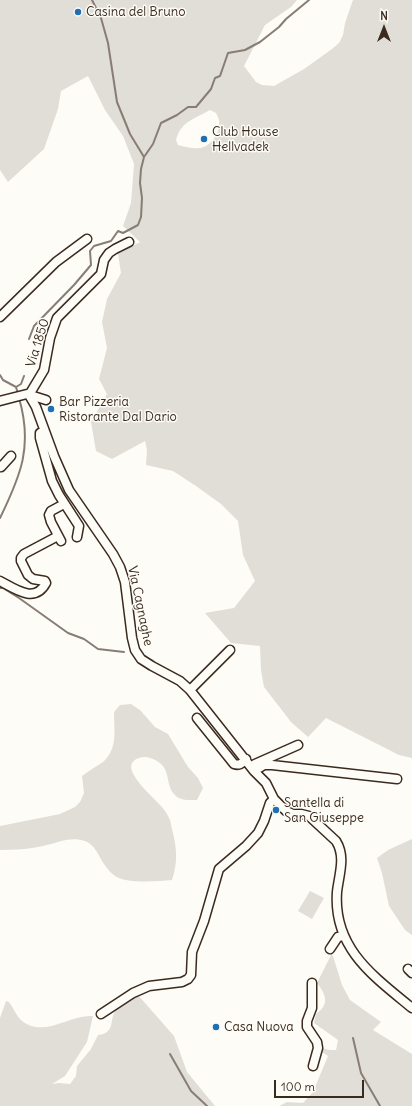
<!DOCTYPE html>
<style>
body{margin:0}
#map{position:relative;width:412px;height:1106px;overflow:hidden;background:#fdfcf7;font-family:Delius,sans-serif}
canvas{display:block}
.north{position:absolute;left:364px;top:8px;width:40px;height:40px;-webkit-text-stroke:3px #fdfcf7;paint-order:stroke;rotate:0deg;font-size:11px;font-weight:700;line-height:16px;text-align:center;color:#3b2a1e}
.north::after{content:'';display:block;margin:auto;width:14px;height:18px;background:#3b2a1e;clip-path:polygon(50% 0,100% 100%,50% 72%,0 100%)}
.scale{position:absolute;left:274px;top:1080px;width:90px;height:18px;box-sizing:border-box;border:2px solid #3b2a1e;border-top:0;padding-left:5px;font-size:12px;line-height:14px;white-space:nowrap;color:#3b2a1e;-webkit-text-stroke:3px #fdfcf7;paint-order:stroke}
</style>
<div id="map">
<canvas width="412" height="1106"></canvas>
<div class="north">N</div>
<div class="scale">100 m</div>
</div>
<script>
const c = document.querySelector('canvas').getContext('2d');
c.lineJoin = 'round';
function fill(path, color) { c.fillStyle = color; c.fill(path, 'evenodd'); }
function trace(path, color, width, dash) { c.strokeStyle = color; c.lineWidth = width; c.lineCap = dash ? 'butt' : 'round'; c.setLineDash(dash || []); c.stroke(path); }
function drawText(font, color, halo, rows, align = 'center') {
  c.font = font + ' Delius,sans-serif'; c.lineWidth = 3; c.setLineDash([]); c.textBaseline = 'middle'; c.strokeStyle = halo; c.fillStyle = color; for (const [text, x, y, turn = 0] of rows) {
    c.save(); c.translate(x, y); c.rotate((+turn || 0) * Math.PI / 180); c.textAlign = isNaN(turn) ? turn : align; if (halo) c.strokeText(text, 0, 0); c.fillText(text, 0, 0); c.restore();
  }
}
fill(new Path2D(`
 M 0,0 L 297,0 L 291,7 L 265,25 L 244,66 L 256,82 L 262,85 L 274,86 L 304,69 L 332,49 L 339,43 L 343,35 L 345,23 L 353,0 L 412,0 L 412,758 L 399,755 L 326,718 L 308,737 L 291,722 L 264,687 L 261,670 L 260,646 L 231,643 L 205,613 L 234,608 L 255,581 L 243,555 L 238,521 L 221,504 L 196,486 L 173,471 L 146,465 L 147,450 L 145,441 L 112,459 L 96,451 L 91,422 L 107,394 L 99,379 L 107,348 L 102,322 L 107,299 L 121,273 L 118,254 L 140,242 L 123,226 L 131,203 L 134,164 L 123,136 L 105,110 L 88,76 L 61,91 L 58,109 L 44,149 L 8,182 L 0,170 ZM 210,110 L 216,113 C 218,117 220,120 219,125 C 219,134 210,147 200,148 C 194,149 185,147 178,145 L 176,140 C 181,121 195,119 210,110 Z
 M 131,704 L 140,710 L 155,727 L 168,734 L 188,767 L 198,778 L 203,788 L 197,800 C 190,800 182,801 176,796 C 163,785 174,768 153,759 C 148,757 144,756 139,758 C 115,766 154,797 160,805 C 163,808 167,813 169,818 C 171,821 171,826 172,829 C 177,848 178,862 172,880 C 157,881 130,884 117,877 C 112,875 105,866 102,861 C 98,854 94,844 85,841 C 70,836 57,843 43,846 C 29,849 14,850 0,850 L 0,826 L 60,814 L 75,807 L 80,802 L 84,793 L 82,776 C 88,771 96,767 103,762 C 118,749 114,730 114,712 L 120,705 Z
 M 412,839 L 412,935 L 405,930 L 389,906 L 382,873 L 377,858 L 388,850 Z
 M 310,891 L 324,898 L 312,919 L 298,911 Z
 M 332,953 L 342,985 L 350,1000 L 381,1022 L 373,1030 L 412,1054 L 412,1106 L 279,1106 L 287,1102 L 303,1103 L 313,1092 L 328,1056 L 322,1052 L 322,1048 L 330,1050 L 336,1050 L 338,1040 L 314,1023 L 316,1014 C 330,1004 326,995 317,983 Z
 M 138,995 L 174,1036 L 187,1072 L 215,1106 L 0,1106 L 0,1018 L 6,1001 L 9,1002 C 13,1007 15,1013 19,1018 C 41,1041 69,1014 93,1016 L 87,1042 L 65,1076 L 52,1084 L 59,1083 L 70,1084 L 76,1076 L 77,1066 L 91,1049 L 98,1035 C 117,1033 108,1018 117,1009 C 123,1004 131,999 138,995 Z`), '#e1ded7');
trace(new Path2D(`
 M 92,0 L 101,18 L 108,43 L 117,102 L 130,134 L 144,157
 M 29,339 L 34,326 L 74,285 L 91,265 L 90,251 L 94,246 L 111,241 L 118,231 L 123,233 L 138,225 L 141,217 L 142,198 L 140,183 L 141,169 L 144,157 L 153,144 L 161,123 L 177,115 L 188,107 L 196,107 L 211,89 L 215,78 L 220,76 L 228,53 L 245,50 L 260,42 L 279,27 L 286,19 L 309,0
 M 0,375 L 3,380 L 16,387
 M 18,394 L 16,387 L 21,384 L 24,376
 M 0,518 C 21,475 33,446 19,398
 M 0,588 L 3,588 L 19,598 L 68,633 L 84,639 L 98,649 L 124,652
 M 353,1038 L 361,1073 L 380,1106
 M 170,1054 L 191,1091 L 207,1106`), '#887d74', 2);
const minor = new Path2D(`
 M 0,317 L 56,262 L 87,239
 M 29,395 L 36,407 L 54,456 L 69,490 L 113,554 L 120,567 L 125,582 L 132,638 L 135,650 L 141,659 L 152,666 L 180,681 L 190,690 L 254,771 L 266,783 L 274,799 L 286,811 L 293,814 L 301,814 L 309,816 L 336,841 C 346,857 339,874 337,892 C 333,948 373,976 412,1008
 M 29,395 L 44,370 L 50,338 L 57,318 L 101,274 L 104,260 L 109,253 L 115,249 L 129,242
 M 0,401 L 27,394 L 46,400
 M 44,431 L 40,433 L 40,438 L 52,481 L 59,495 L 79,526 L 77,537
 M 0,466 L 1,467 L 11,456
 M 61,541 L 51,522 L 49,515 L 51,511 L 64,504
 M 0,581 C 15,589 35,604 46,583 L 45,581 L 33,579 L 28,575 L 21,561 L 21,558 L 24,554 L 58,536
 M 190,690 L 230,650
 M 197,718 L 234,764 C 240,766 242,763 246,759
 M 255,764 L 298,745
 M 254,771 L 264,765 L 272,765 L 397,779
 M 330,949 L 338,937 L 343,936
 M 408,969 L 412,973
 M 312,983 L 312,1008 L 307,1021 L 307,1027 L 317,1042 L 318,1048 L 313,1066
 M 101,1014 L 133,993 L 149,986 L 182,982 L 188,979 L 191,975 L 192,952 L 204,921 L 219,869 L 246,846 L 258,833 L 264,821 L 270,803 L 274,799`);
trace(minor, '#3b2a1e', 11);
trace(minor, '#fdfcf7', 8);
for (const [x, y, r, color] of [
 [78,12,4,"#1f6fb2"],
 [204,139,4,"#1f6fb2"],
 [51,409,4,"#1f6fb2"],
 [276,810,4,"#1f6fb2"],
 [216,1027,4,"#1f6fb2"]
]) { const dot = new Path2D(); dot.arc(x, y, r, 0, 2 * Math.PI); c.fillStyle = color; c.fill(dot); trace(dot, '#fdfcf7', 1.5); }
drawText('13px', '#3b2a1e', '#fdfcf7', [
 ["Casina del Bruno",86,12],
 ["Club House",212,132],
 ["Hellvadek",212,147],
 ["Bar Pizzeria",59,402],
 ["Ristorante Dal Dario",59,417],
 ["Santella di",284,803],
 ["San Giuseppe",284,818],
 ["Casa Nuova",224,1027]
], 'left');
drawText('13px', '#3b2a1e', '#fdfcf7', [
 ["Via 1850",38,343,-73],
 ["Via Cagnaghe",140,606,78]
]);
</script>
